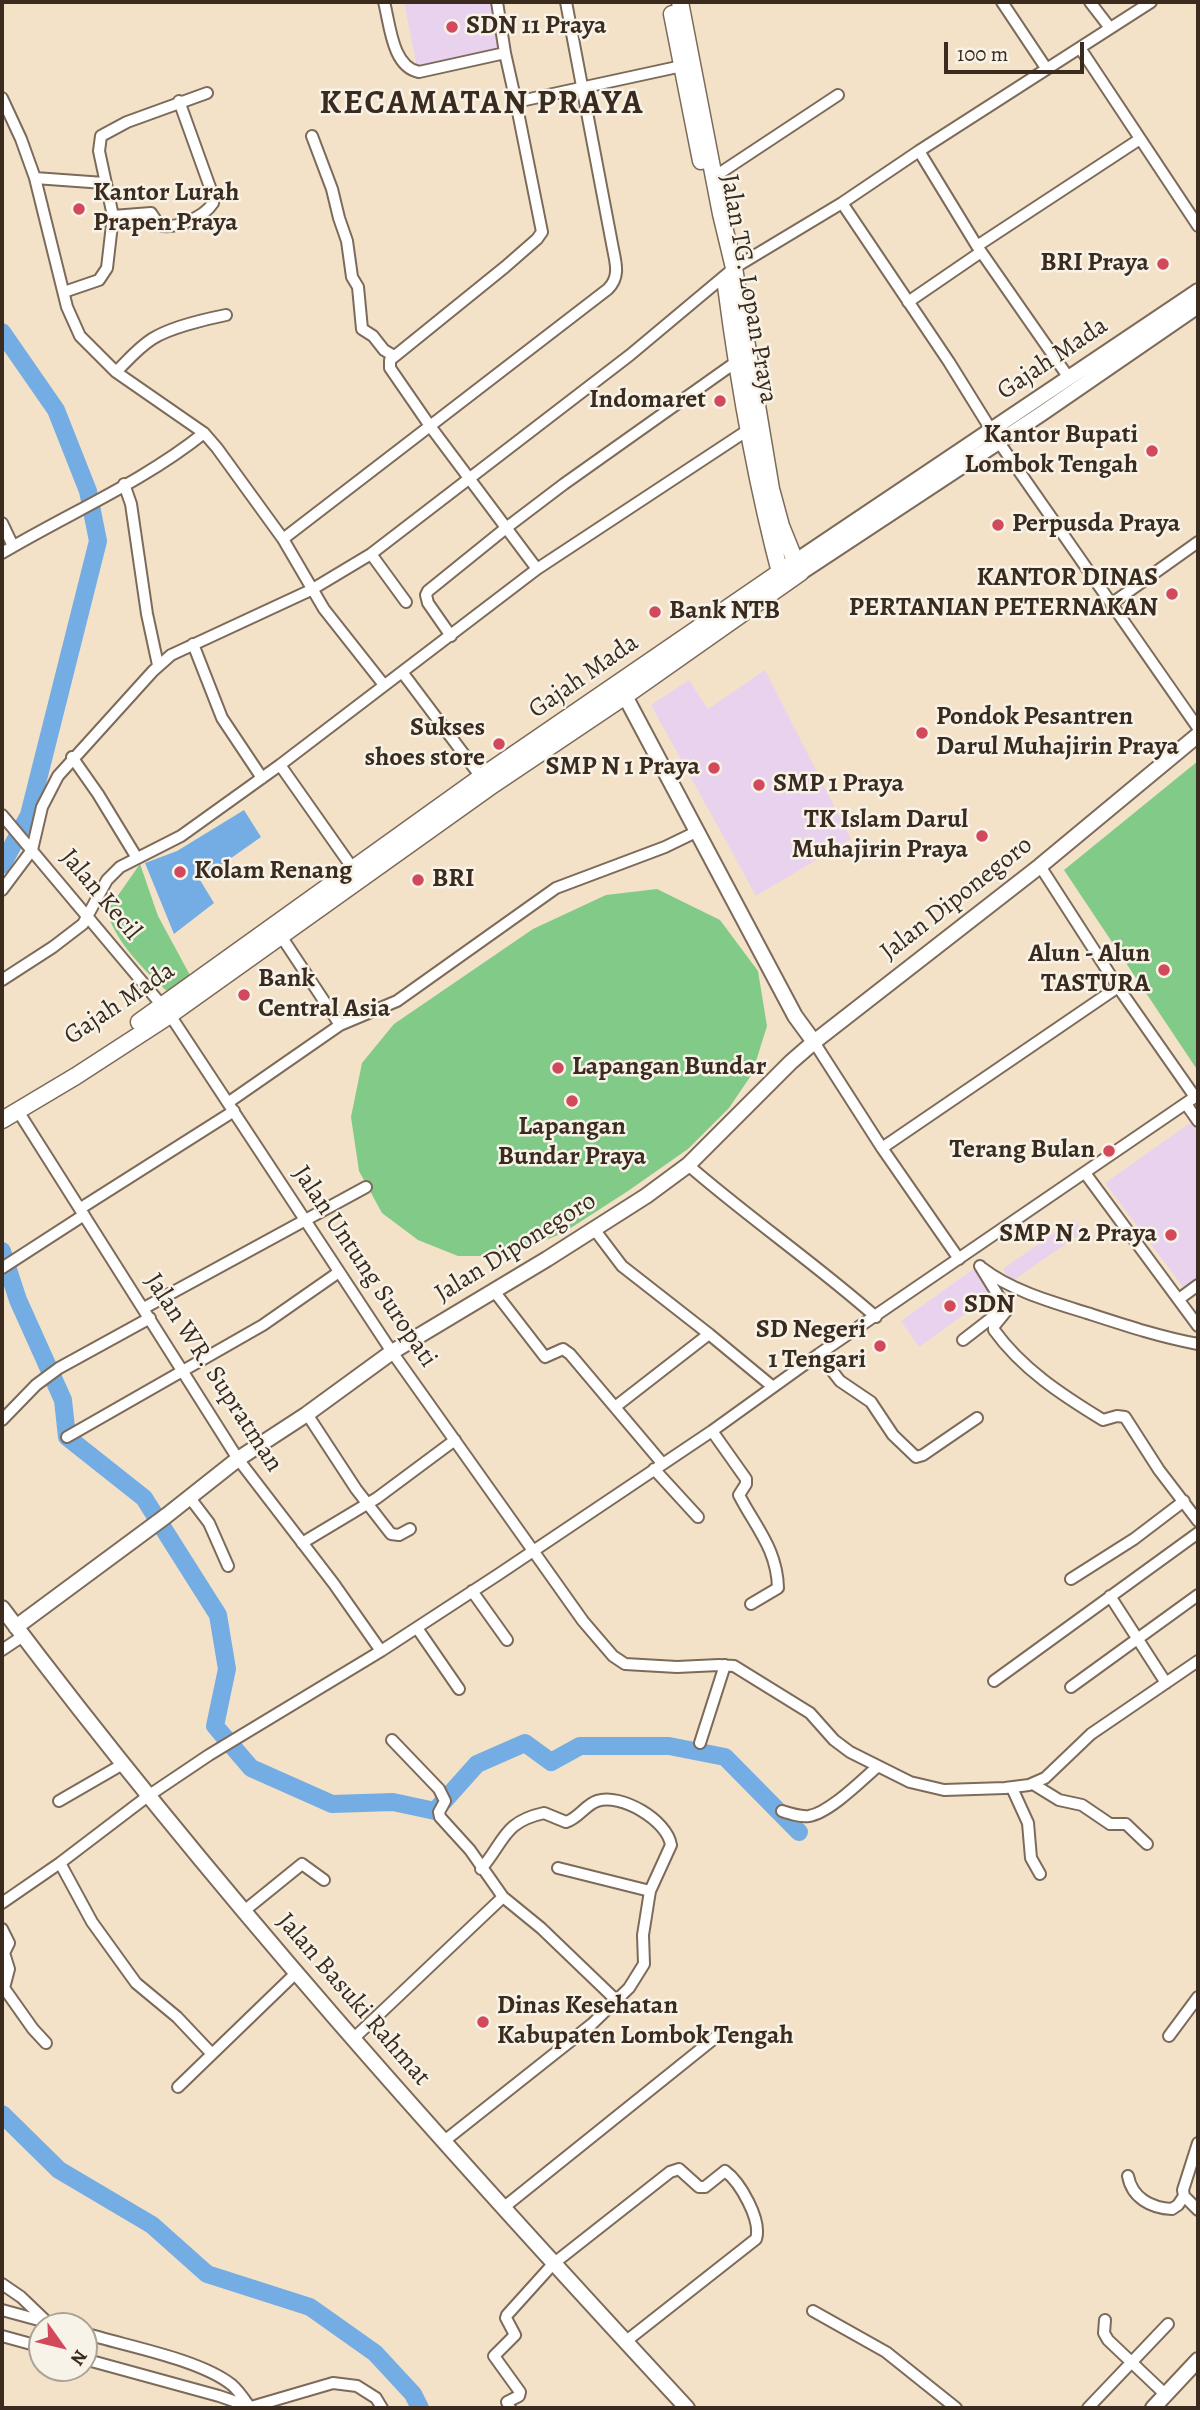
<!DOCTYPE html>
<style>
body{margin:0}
#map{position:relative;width:1200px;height:2410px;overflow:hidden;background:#f4e2c8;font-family:Alegreya,serif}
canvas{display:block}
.frame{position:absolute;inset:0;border:4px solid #3b2a1e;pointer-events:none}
.north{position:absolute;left:28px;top:2312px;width:70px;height:70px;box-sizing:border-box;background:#f7f3e8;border:2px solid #aca397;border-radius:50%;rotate:124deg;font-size:19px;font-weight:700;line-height:28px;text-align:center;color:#3b2a1e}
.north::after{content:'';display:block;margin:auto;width:24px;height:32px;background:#d1495b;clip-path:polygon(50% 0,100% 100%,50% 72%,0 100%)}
.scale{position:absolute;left:944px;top:42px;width:140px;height:32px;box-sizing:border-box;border:4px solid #3b2a1e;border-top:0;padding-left:9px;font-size:21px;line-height:24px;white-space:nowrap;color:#3b2a1e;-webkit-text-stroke:5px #f7f3e8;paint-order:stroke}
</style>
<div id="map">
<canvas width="1200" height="2410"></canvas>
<div class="frame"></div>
<div class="north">N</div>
<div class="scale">100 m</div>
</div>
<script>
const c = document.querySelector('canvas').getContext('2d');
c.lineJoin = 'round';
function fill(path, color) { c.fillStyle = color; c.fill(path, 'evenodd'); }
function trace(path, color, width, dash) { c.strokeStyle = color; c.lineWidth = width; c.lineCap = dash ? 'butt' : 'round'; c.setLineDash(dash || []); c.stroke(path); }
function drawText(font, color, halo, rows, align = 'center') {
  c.font = font + ' Alegreya,serif'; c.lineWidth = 5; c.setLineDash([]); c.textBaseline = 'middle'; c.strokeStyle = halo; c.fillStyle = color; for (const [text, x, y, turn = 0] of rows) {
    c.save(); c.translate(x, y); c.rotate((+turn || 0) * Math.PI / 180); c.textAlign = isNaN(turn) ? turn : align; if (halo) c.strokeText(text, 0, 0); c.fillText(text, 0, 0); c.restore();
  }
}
fill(new Path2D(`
 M 404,2 L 491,2 L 500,52 L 417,68 Z
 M 765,670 L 851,839 L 756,896 L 651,705 L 689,680 L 708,709 Z
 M 1197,1118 L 1198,1287 L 1189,1295 L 1105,1183 Z
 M 1074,1219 L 1083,1232 L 1011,1282 L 1003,1269 Z
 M 980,1264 L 998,1290 L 919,1347 L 901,1321 Z`), '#e9d2ee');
fill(new Path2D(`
 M 1198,761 L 1198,1071 L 1064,870 Z
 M 140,864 L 158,916 L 191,977 L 168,992 C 145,971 115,942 107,911 Z
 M 657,889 L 720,920 L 758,971 L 767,1026 L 752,1074 L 729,1108 L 688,1149 L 628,1191 L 563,1233 L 506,1256 L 458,1256 L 418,1240 L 382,1213 L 359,1171 L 351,1117 L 362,1063 L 394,1024 L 533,929 L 606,895 Z`), '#81ca87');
fill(new Path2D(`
 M 244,810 L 261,837 L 200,880 L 214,903 L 174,934 L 145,863 L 177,851 Z`), '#74ade3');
trace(new Path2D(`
 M 2,332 L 56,410 L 88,491 L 98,541 L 29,815 L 2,865
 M 2,1251 L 18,1300 L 63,1400 L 67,1437 L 144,1498 L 218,1615 L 227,1669 L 215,1726 L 251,1768 L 332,1804 L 393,1802 L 435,1811 L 477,1764 L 525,1743 L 551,1762 L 580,1746 L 669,1746 L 725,1757 L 799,1832
 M 2,2114 L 59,2170 L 152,2225 L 207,2274 L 310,2307 L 375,2353 L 413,2394 L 420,2408`), '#74ade3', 18);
const minor = new Path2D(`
 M 384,2 C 390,24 392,67 419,72 L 505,53 L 516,102 L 682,66
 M 497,2 L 505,53
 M 1002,2 L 1046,68
 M 1090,2 L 1110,28
 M 1080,48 L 1198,226
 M 2,98 L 21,139 L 35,178 L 67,307 L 80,336 L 116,372 L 204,433 L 217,448 L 283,539 L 324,609 L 384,685
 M 516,102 L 542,232 L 537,239 L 505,267 L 390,360 L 390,368 L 430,426 L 608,289 C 620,277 616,264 613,249 L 566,2
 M 312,136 L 332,189 L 339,218 L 347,241 L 352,277 L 358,287 L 362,329 L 373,336 L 384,350 L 394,356
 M 919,151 L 977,246 L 1069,378
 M 714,177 L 838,95
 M 35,178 L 104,183
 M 842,203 L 949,362 L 998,441 L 1198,728
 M 113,216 L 151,213 L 159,225 C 175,230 204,217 213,203 L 211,190 L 179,101
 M 977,246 L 1140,139
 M 64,292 L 99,280 L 107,268 L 113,216 L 99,151 L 101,136 L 127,122 L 207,93
 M 908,302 L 981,252
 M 116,372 C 127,361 138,348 152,339 C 169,328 206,319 226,315
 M 124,484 L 131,504 L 147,614 L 158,665
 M 2,523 L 13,546
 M 283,539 L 430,426 L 537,569
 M 2,553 C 69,513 143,482 204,433
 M 371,554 L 406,602
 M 1111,604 L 1198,542
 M 451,636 L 428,603 L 426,595 L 428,591 L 506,528 L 564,484 L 736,362
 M 193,644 L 222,718 L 262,778
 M 402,672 L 481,777
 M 72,757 L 98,794 L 137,858
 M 2,815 L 170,1015 L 392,1352 L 583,1621 L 613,1656 L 625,1664 L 677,1667 L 719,1665 L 734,1666 L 810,1713 L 834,1740 L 850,1752 L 910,1782 L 944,1790 L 1005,1788 L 1029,1785 L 1045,1778 L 1091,1734 L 1198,1661
 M 1040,866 L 1118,987 L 1195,1097
 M 356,873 L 280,765 L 537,569 L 748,430
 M 2,890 L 32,850 L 42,807 L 58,776 L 153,671 L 171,655 L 311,590 L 371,554 L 630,355 L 734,268 L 842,203 L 919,151 L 1151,2
 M 281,936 L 340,1025
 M 2,980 L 53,947 L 83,924 L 107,880 L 120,867 L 181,836 L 280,765
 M 814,1042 L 882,1148 L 959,1259
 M 229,1102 L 340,1025 L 397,1001 L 556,888 L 665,847 L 698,831
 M 1186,1104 L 1198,1121
 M 18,1111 L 238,1459 L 334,1584 L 381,1651
 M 882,1148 L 1118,987
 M 688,1165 C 749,1218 816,1264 876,1317
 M 1085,1173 L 1198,1326
 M 81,1208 L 234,1111
 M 594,1229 L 622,1266 L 709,1334
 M 980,1266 L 1007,1310 L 994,1326 L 994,1330 C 1022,1369 1062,1395 1103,1420 L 1117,1416 L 1125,1417 L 1159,1470 L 1198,1521
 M 2,1268 L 84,1215
 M 982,1268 C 1012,1291 1052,1302 1087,1313 C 1124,1325 1160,1337 1198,1344
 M 494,1291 L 545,1357 L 563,1349 L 570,1354 L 662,1463
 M 1179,1299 L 1198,1285
 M 144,1308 L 366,1187
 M 963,1340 L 1003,1309
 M 819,1354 L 840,1381 L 871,1402 L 893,1435 L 916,1457 L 923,1455 L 977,1418
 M 615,1407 L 709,1334 L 773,1387
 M 307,1414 L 356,1489 L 391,1534 L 399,1535 L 410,1529
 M 2,1420 L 36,1385 L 59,1368 L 150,1318
 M 712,1431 L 746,1479 L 746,1484 L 739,1495 C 756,1528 777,1549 778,1588 L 751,1604
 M 67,1437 L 263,1325 L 339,1272
 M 654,1469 L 698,1517
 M 190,1498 L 209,1523 L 228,1566
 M 302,1543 L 377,1498 L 455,1440
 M 1071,1579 L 1134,1539 L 1184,1501
 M 472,1591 L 507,1640
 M 1110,1596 L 1166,1683
 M 417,1628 L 459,1689
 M 2,1650 L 23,1636
 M 994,1681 L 1198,1533
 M 1071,1687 L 1198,1595
 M 392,1740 L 439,1789 L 445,1801 L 439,1812 L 440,1817 L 470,1850 L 503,1897 L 541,1928 L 617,2001
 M 700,1743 L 725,1665
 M 1033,1784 L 1059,1800 L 1082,1805 L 1110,1824 L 1126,1824 L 1147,1844
 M 1012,1788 L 1028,1823 L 1031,1858 L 1040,1874
 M 59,1801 L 123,1764
 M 782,1811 C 791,1814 800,1817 809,1816 C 829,1813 861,1781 877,1767
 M 60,1863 L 92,1922 L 136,1983 L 177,2017 L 212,2054
 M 558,1868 L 650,1891
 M 2,1903 L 60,1863 L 148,1796 L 209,1755 L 381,1651 L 499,1574 L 712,1431 L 819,1354 L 1198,1095
 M 244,1911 L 302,1864 L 324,1880
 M 2,1929 L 9,1943 L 4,1953 L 9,1969 L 4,1988 L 33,2029 L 46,2043
 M 1169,2036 L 1198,1997
 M 353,2039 L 503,1897
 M 178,2087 L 296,1973
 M 443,2142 L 592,2024 L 629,1988 L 644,1964 L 643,1935 L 650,1891 L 671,1845 C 667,1820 621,1793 597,1801 C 585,1805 579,1818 566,1822 L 544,1813 C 503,1822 505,1841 481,1869
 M 1198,2143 L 1183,2190 L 1184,2196 L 1198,2210
 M 1128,2176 C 1132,2198 1151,2208 1172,2209 L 1178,2205 L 1184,2196
 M 503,2208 L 716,2037
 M 2,2284 L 21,2297 L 45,2320
 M 2,2310 L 61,2326
 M 813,2311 L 886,2352 L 956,2408
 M 1105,2320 L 1104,2333 L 1108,2340 L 1166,2395
 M 84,2333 C 125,2346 200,2359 232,2385 C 239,2391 244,2399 249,2406
 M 2,2336 L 42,2347
 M 84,2359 L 219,2396 L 251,2407 L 333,2383 L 357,2386 L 376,2398 L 382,2408
 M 510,2408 L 507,2402 L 519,2396 L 520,2392 L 494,2356 L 515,2335 L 506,2318 L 507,2315 L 553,2264 L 670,2172 L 679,2169 L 699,2187 L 705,2187 L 725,2171 C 740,2182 762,2220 756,2239 L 625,2342
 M 1088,2408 L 1168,2324`);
const major = new Path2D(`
 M 796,561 L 1198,291
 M 800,573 L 1041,414 L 1198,306
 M 625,696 L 795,1016 L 814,1042
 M 2,1608 C 213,1889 448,2150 687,2408
 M 16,1627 L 166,1516 L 238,1459 L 307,1414 L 392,1352 L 547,1259 L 646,1196 L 688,1165 L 791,1062 L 814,1042 L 1040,866 L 1198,735
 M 1153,2408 L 1198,2360`);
const highway = new Path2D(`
 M 672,14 L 701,161
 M 726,286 C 739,385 756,483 782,580
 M 139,1022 L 481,777 L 796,561
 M 2,1120 L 76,1076 L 170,1015 L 494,784 L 625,696 L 800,573 L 781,526 L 771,489 L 734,268 L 721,214 L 680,2`);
trace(minor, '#7c6a5a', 14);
trace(major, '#7c6a5a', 18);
trace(highway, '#7c6a5a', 19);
trace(minor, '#fff', 10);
trace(major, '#fff', 14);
trace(highway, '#fff', 16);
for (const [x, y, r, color] of [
 [452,27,7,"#d1495b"],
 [79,209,7,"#d1495b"],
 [1163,264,7,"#d1495b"],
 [720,401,7,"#d1495b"],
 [1152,451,7,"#d1495b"],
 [998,525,7,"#d1495b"],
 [1172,594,7,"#d1495b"],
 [655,612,7,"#d1495b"],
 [922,733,7,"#d1495b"],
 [499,744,7,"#d1495b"],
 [714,768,7,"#d1495b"],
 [759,785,7,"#d1495b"],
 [982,836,7,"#d1495b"],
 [180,872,7,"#d1495b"],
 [418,880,7,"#d1495b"],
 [1164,970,7,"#d1495b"],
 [244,995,7,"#d1495b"],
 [558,1068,7,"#d1495b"],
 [572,1101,7,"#d1495b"],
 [1109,1151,7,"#d1495b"],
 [1171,1235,7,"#d1495b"],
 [950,1306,7,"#d1495b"],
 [880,1346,7,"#d1495b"],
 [483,2022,7,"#d1495b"]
]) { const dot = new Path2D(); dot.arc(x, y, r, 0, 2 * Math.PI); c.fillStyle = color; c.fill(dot); trace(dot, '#f7f3e8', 2.5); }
drawText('bold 26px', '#3b2a1e', '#f7f3e8', [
 ["SDN 11 Praya",466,27],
 ["Kantor Lurah",93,194],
 ["Prapen Praya",93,224],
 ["BRI Praya",1149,264,"right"],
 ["Indomaret",706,401,"right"],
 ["Kantor Bupati",1138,436,"right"],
 ["Lombok Tengah",1138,466,"right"],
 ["Perpusda Praya",1012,525],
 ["KANTOR DINAS",1158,579,"right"],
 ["PERTANIAN PETERNAKAN",1158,609,"right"],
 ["Bank NTB",669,612],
 ["Pondok Pesantren",936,718],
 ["Darul Muhajirin Praya",936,748],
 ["Sukses",485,729,"right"],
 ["shoes store",485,759,"right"],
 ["SMP N 1 Praya",700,768,"right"],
 ["SMP 1 Praya",773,785],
 ["TK Islam Darul",968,821,"right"],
 ["Muhajirin Praya",968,851,"right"],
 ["Kolam Renang",194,872],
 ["BRI",432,880],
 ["Alun - Alun",1150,955,"right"],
 ["TASTURA",1150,985,"right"],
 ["Bank",258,980],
 ["Central Asia",258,1010],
 ["Lapangan Bundar",572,1068],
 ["Lapangan",572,1128,"center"],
 ["Bundar Praya",572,1158,"center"],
 ["Terang Bulan",1095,1151,"right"],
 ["SMP N 2 Praya",1157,1235,"right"],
 ["SDN",964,1306],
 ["SD Negeri",866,1331,"right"],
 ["1 Tengari",866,1361,"right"],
 ["Dinas Kesehatan",497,2007],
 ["Kabupaten Lombok Tengah",497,2037]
], 'left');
drawText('26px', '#3b2a1e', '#f7f3e8', [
 ["Jalan TG. Lopan Praya",748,289,80],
 ["Gajah Mada",1053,359,-34],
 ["Gajah Mada",584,677,-35],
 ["Jalan Kecil",100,895,50],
 ["Jalan Diponegoro",957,899,-38],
 ["Gajah Mada",120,1004,-34],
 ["Jalan Diponegoro",516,1248,-32],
 ["Jalan Untung Suropati",364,1267,56],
 ["Jalan WR. Supratman",213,1373,57],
 ["Jalan Basuki Rahmat",353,2000,49]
]);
c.letterSpacing = '2px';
drawText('bold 33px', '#3b2a1e', '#f7f3e8', [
 ["KECAMATAN PRAYA",482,105]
]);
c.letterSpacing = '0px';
</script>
